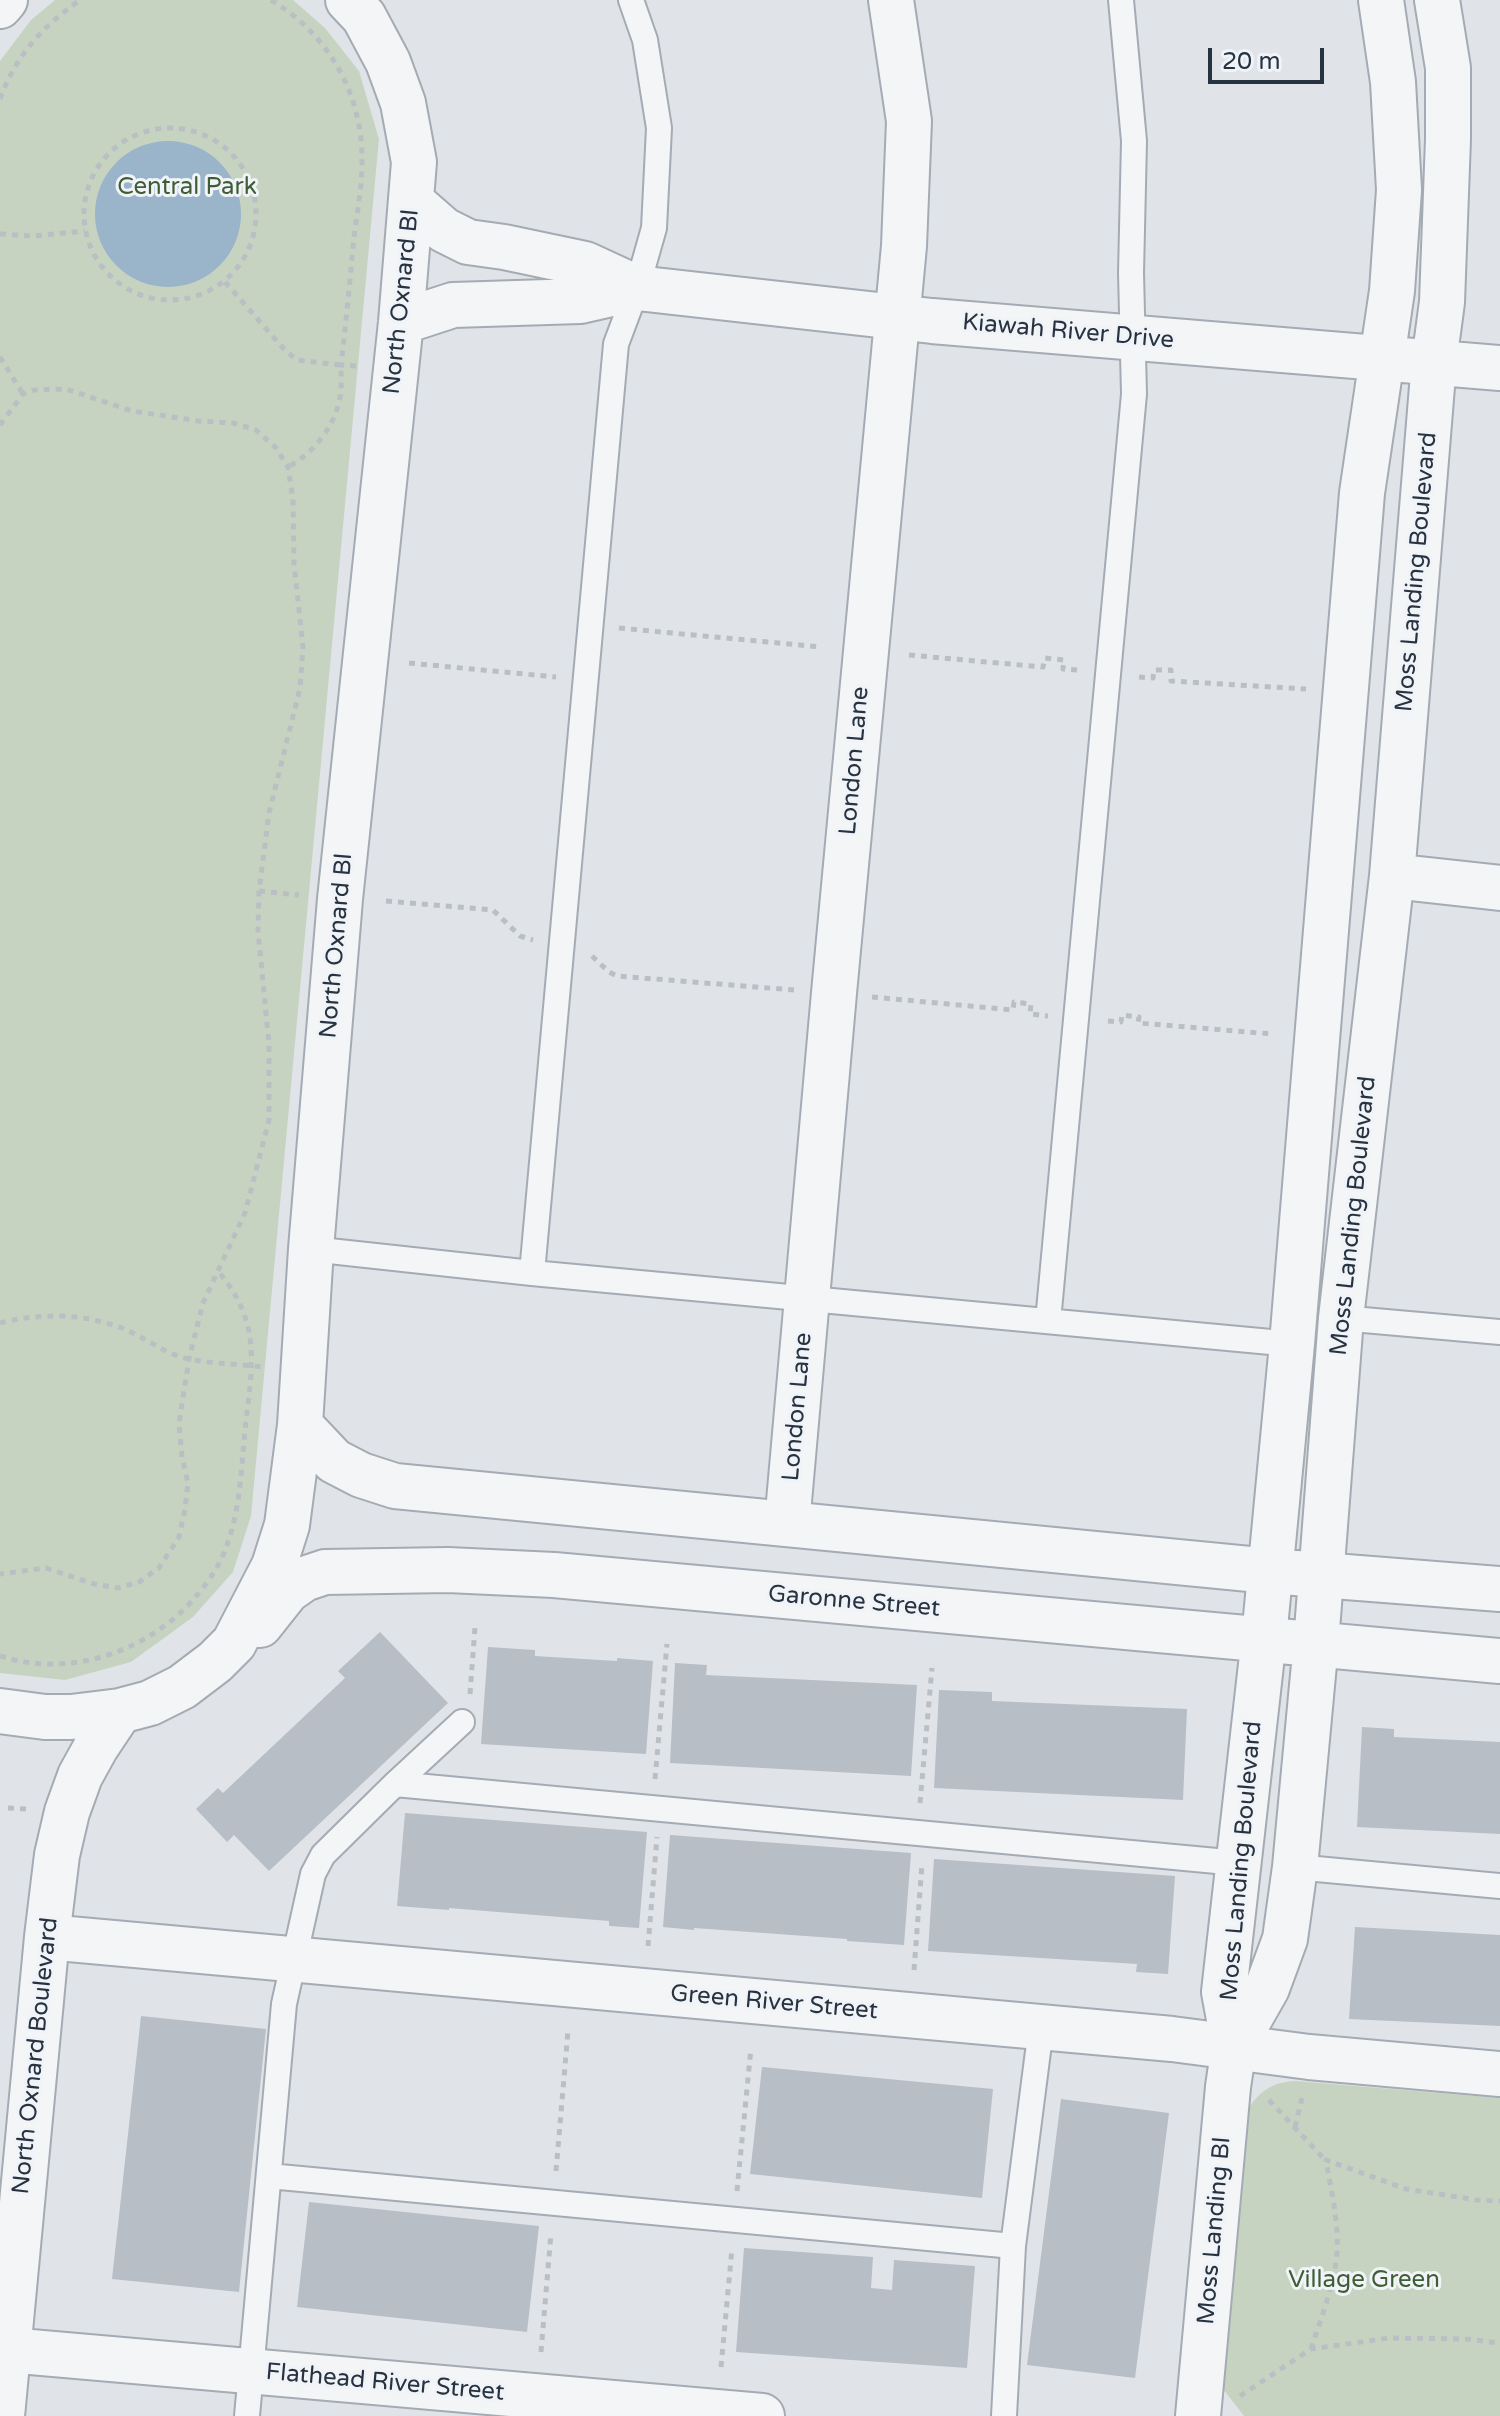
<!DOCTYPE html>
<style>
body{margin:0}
#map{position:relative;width:1500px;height:2416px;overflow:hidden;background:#e0e4e9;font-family:"Varela Round",sans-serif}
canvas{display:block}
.scale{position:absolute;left:1208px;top:48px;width:116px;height:36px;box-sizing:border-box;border:4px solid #283341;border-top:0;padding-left:10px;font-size:24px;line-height:28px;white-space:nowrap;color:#283341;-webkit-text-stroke:6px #f0f3f7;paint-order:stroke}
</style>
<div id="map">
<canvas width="1500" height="2416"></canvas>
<div class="scale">20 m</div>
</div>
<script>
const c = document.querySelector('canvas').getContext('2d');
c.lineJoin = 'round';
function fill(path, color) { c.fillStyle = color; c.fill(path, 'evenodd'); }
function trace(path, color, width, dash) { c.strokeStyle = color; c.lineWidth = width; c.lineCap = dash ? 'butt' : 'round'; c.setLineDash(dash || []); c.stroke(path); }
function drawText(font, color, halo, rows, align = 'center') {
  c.font = font + ' "Varela Round",sans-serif'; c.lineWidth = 6; c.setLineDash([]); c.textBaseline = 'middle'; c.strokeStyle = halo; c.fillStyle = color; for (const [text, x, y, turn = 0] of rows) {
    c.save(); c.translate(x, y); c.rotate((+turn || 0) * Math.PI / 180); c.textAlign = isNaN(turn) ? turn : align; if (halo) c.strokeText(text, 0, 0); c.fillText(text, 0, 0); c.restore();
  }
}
fill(new Path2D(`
 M 55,0 L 293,0 L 325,28 L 359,71 L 379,139 L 251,1516 L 233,1572 L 193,1617 L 131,1662 L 65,1680 L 0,1673 L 0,61 L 31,20 Z
 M 1295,2081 L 1500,2098 L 1500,2416 L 1244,2416 L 1223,2389 L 1220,2368 L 1244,2117 C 1255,2094 1270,2082 1295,2081 Z`), '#c7d3c1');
fill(new Path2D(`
 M95 214a73 73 0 1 1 146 0a73 73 0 1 1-146 0Z`), '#9ab4ca');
fill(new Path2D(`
 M 380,1632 L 448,1703 L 269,1871 L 234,1835 L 227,1842 L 196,1809 L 218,1788 L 223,1793 L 345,1678 L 338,1671 Z
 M 488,1647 L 535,1650 L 535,1656 L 617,1661 L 617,1658 L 653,1661 L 646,1754 L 481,1744 Z
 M 675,1663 L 707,1665 L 706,1675 L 917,1685 L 911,1776 L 670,1763 Z
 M 939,1690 L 992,1692 L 992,1701 L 1187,1709 L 1183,1800 L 934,1788 Z
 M 1362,1727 L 1394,1729 L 1394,1737 L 1500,1742 L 1500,1834 L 1357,1827 Z
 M 405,1813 L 647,1832 L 639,1928 L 609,1926 L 609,1921 L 449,1908 L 449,1910 L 397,1906 Z
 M 670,1835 L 911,1853 L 904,1945 L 847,1941 L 847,1939 L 694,1928 L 694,1930 L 663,1927 Z
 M 934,1859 L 1175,1876 L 1168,1974 L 1136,1972 L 1137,1964 L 928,1951 Z
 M 1355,1927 L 1500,1935 L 1500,2026 L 1349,2019 Z
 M 141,2016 L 266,2029 L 239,2292 L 112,2279 Z
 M 762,2067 L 993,2089 L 982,2198 L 750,2174 Z
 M 1061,2099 L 1169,2113 L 1135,2378 L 1027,2365 Z
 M 309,2202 L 539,2226 L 527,2332 L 297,2307 Z
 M 744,2248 L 873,2257 L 871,2288 L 892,2290 L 894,2260 L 975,2266 L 967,2368 L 736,2352 Z`), '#b7bec6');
const service = new Path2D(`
 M 311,1249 L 532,1273 L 1292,1344
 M 532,1273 L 616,344 L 637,288 L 654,228 L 659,128 L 645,40 L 631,0
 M 1341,1318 L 1500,1332
 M 1048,1321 L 1134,394 L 1131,273 L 1134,141 L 1121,0
 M 395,1784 L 462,1722
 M 1295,1867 L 1500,1886
 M 269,2176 L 1013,2246
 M 247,2416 L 284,2004 L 313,1874 L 323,1855 L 395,1784 L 1238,1863
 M 1004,2416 L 1013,2246 L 1041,2028`);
const minor = new Path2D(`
 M 0,6 L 5,0
 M 412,202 L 444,230 L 468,242 L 504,247 L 585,264 L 637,288 L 932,321 L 1500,368
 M 401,322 L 453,305 L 580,301 L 637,288
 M 1392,876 L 1500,888
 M 300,1425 L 334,1461 L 361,1475 L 395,1486 L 1270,1571 L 1500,1589
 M 787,1524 L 834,993 L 904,246 L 909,121 L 891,0
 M 260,1625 L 287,1591 L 304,1579 L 325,1572 L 448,1570 L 554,1575 L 1500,1661
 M 0,1711 L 45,1717 L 71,1717 L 120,1711 L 150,1703 L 182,1687 L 215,1662 L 234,1643 L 274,1566 L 287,1525 L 300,1425 L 311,1249 L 340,899 L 401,322 L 414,162 L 403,103 L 388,62 L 364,17 L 348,0
 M 47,1937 L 1172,2039 L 1309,2057 L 1500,2074
 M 1234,2046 L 1267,1988 L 1285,1939 L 1295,1867 L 1316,1643 L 1341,1318 L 1392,876 L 1434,362 L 1442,302 L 1448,139 L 1448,68 L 1437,0
 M 8,2350 L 762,2416
 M 2,2416 L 47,1937 L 57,1855 L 67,1812 L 80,1776 L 96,1747 L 120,1711
 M 1198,2416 L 1228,2087 L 1234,2046 L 1224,1992 L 1264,1638 L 1292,1344 L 1362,493 L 1392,291 L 1399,190 L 1393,82 L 1381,0`);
trace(service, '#a5abb3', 28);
trace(minor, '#a5abb3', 48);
trace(new Path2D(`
 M 271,0 C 329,35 363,94 362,163 C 362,188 357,213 354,237 C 350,280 346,323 341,365 L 357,366
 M 0,99 C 16,55 42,27 80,0
 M84 214a86 86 0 1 1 172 0a86 86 0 1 1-172 0Z
 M 0,234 L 33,236 L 85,231
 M 225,282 L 284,349 L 297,360 L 341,365 C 341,376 342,387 340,397 C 335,426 314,453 288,467
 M 0,357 L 23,394
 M 0,425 L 23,394 L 34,390 L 66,389 L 132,411 L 199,421 L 233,423 L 256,430 L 276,448 L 288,467 L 293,499 L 294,564 L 303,647 L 300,688 L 269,813 L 259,891 L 258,931 L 269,1044 L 269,1120 L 245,1213 L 203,1303 L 189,1359 L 179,1423 L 182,1457 L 188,1483 L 185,1509 L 179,1537 L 159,1568 L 139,1582 L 118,1588 L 94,1584 L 46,1568 L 0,1574
 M 619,628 L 821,647
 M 909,655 L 1043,667 L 1045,658 L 1064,660 L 1063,669 L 1077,670
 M 409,663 L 556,677
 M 1139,677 L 1153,678 L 1154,670 L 1171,670 L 1171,681 L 1306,689
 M 259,891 L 299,895
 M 386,901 L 493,910 L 520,936 L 533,940
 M 592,956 L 609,972 L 617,976 L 794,990
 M 872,997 L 1013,1010 L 1014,1002 L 1031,1004 L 1030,1014 L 1048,1016
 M 1108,1021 L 1121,1022 L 1122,1015 L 1139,1017 L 1138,1023 L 1273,1034
 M 0,1323 C 41,1313 81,1313 122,1328 C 145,1337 164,1354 189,1359 C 213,1364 239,1364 263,1367
 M 0,1656 C 69,1678 145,1653 193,1600 C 204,1587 216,1572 223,1555 C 240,1516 241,1472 245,1430 C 252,1366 263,1323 217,1270
 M 470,1694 L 475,1627
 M 655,1779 L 667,1644
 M 920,1803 L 932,1668
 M 8,1808 L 27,1809
 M 648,1946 L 657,1837
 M 914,1970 L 922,1864
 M 1269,2100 L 1325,2160
 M 1295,2127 L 1302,2098
 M 556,2171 L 568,2031
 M 737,2191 L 751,2048
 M 1311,2349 C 1321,2318 1334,2286 1337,2253 C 1339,2222 1331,2190 1326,2160 L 1406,2189 L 1477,2200 L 1500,2201
 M 541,2352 L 551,2233
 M 721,2367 L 732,2248
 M 1240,2396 L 1311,2349 L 1389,2338 L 1466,2339 L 1500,2343`), '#babfc4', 5, [6, 6]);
trace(service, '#f3f5f7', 24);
trace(minor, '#f3f5f7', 44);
drawText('24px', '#3f5d35', '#f0f3f7', [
 ["Central Park",187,188],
 ["Village Green",1364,2281]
]);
drawText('24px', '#283341', '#f0f3f7', [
 ["North Oxnard Bl",402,302,-84],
 ["Kiawah River Drive",1068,332,5],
 ["Moss Landing Boulevard",1417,572,-85],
 ["London Lane",855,761,-85],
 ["North Oxnard Bl",337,946,-85],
 ["Moss Landing Boulevard",1354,1216,-84],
 ["London Lane",798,1407,-85],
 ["Garonne Street",854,1602,5],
 ["Moss Landing Boulevard",1242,1861,-85],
 ["Green River Street",774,2003,5],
 ["North Oxnard Boulevard",36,2056,-84],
 ["Moss Landing Bl",1215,2231,-85],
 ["Flathead River Street",385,2383,5]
]);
</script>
